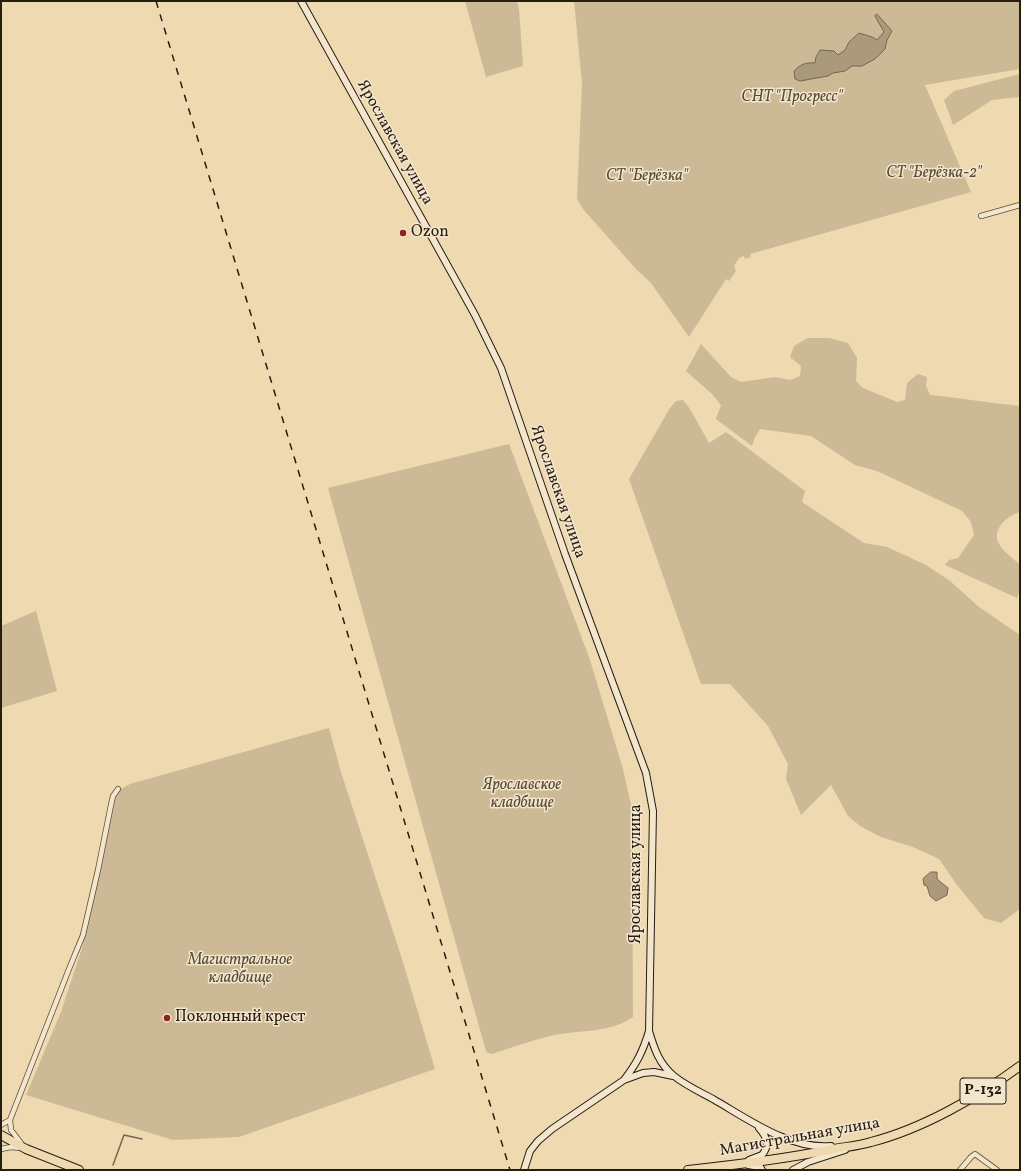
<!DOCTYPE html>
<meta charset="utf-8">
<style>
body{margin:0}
#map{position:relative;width:1021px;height:1171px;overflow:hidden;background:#eed9b0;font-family:Vollkorn,serif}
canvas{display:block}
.frame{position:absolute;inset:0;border:2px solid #261d13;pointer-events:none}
</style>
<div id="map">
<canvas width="1021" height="1171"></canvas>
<div class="frame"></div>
</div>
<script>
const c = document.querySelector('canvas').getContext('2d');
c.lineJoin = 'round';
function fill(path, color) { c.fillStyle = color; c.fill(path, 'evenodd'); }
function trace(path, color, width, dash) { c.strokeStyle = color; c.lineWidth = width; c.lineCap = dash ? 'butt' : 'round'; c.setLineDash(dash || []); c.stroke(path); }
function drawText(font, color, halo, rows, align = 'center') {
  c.font = font + ' Vollkorn,serif'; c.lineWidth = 3; c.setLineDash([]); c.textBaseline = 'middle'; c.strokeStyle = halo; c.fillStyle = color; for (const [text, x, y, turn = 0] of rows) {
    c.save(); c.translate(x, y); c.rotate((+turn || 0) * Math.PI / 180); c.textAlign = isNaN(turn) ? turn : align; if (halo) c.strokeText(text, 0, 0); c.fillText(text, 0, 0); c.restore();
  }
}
fill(new Path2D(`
 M 465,1 L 517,1 L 519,9 L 523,66 L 486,77 Z
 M 574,1 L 1020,1 L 1020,69 L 925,85 L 971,192 L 750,254 L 751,257 L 745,259 L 744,256 L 739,258 L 734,266 L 736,271 L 729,281 L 726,279 L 689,337 L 651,283 L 636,269 L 583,209 L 577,199 L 582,83 Z
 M 1020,74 L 1020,97 L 992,100 L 953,125 L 944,100 L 954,91 Z
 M 808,338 L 829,338 L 848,343 L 857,358 L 856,381 L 863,388 L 897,402 L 905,400 L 907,383 L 918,374 L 927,377 L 926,386 L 930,395 C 960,398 990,403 1020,406 L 1020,512 C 1008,516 993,527 998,542 C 1002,551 1013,558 1020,565 L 1020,590 L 1017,598 L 945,565 L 949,560 L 958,558 L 974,535 L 971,522 L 962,511 L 877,471 L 855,465 L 811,436 L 760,429 L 755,437 L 752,446 L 716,419 L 721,405 L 712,394 L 686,371 L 701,344 L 731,377 L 741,382 L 775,377 L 790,380 L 800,376 L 801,366 L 790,357 L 794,346 Z
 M 683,400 L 690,409 L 709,443 L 726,432 L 805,491 L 802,502 L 864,543 L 887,547 L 926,565 L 950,581 L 979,607 L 1020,635 L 1020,909 L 1001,923 L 984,918 L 957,885 L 939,859 L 913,847 L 881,837 L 860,826 L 848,816 L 831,785 L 801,815 L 786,779 L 788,764 L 768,726 L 730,684 L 701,684 L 629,479 L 670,408 L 676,401 Z
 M 509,444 L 590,660 L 623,769 L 632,809 L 633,1017 C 610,1033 581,1030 554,1035 C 533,1040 513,1047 492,1054 L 488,1053 L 486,1051 L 328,488 Z
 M 36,611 L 57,691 L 1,708 L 1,626 Z
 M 329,728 L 340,769 L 402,959 L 435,1069 L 239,1137 L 173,1140 L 26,1095 L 61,1012 L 84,942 L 116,795 L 121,789 L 130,784 Z`), '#ccb995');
const water = new Path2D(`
 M 877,14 L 892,31 L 887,40 L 885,49 L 875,59 L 862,66 L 852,66 L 845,71 L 833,73 L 828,76 L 800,81 L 795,79 L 794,71 C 800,65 805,62 815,63 L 816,57 L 820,50 L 834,51 L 838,55 L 845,50 L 849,42 L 859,33 L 872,37 L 877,40 L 884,32 L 875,16 Z
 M 931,872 L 937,872 L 937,879 L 948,888 L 947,895 L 936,901 L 930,896 L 927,886 L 924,885 L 923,879 Z`);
fill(water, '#aa997b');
trace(water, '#756751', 1);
trace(new Path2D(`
 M 113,1165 L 124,1135 L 142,1139`), '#756751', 1.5);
const street = new Path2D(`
 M 981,216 L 1020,205
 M 1,1125 L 10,1120
 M 21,1143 L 11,1130 L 10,1120 L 69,969 L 83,935 L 98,870 L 111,805 L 113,796 L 118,789
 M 1,1149 L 11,1147 L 21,1148
 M 960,1170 L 971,1157 L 975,1154 L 997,1170`);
const secondary = new Path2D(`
 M 301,1 L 475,315 L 501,368 L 565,554 L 646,773 L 653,811 L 649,1031 C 654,1048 659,1064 674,1076 C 685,1085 700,1092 713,1099 C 748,1119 790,1150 831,1146
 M 624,1080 C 637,1063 643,1051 649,1031
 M 749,1160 L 762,1155 C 770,1145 767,1137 759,1128
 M 748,1165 L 760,1167 L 762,1170
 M 524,1170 L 530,1151 L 538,1141 L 552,1129 L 624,1080 L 643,1073 L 654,1072 L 673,1076
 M 793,1170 L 808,1162 L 845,1150`);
const highway = new Path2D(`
 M 1,1135 L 26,1149 L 79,1170
 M 688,1170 C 735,1165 783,1159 829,1150 C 843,1147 858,1146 871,1142 C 922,1129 978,1097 1020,1066`);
trace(street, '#584c3a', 6);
trace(secondary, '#261d13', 8);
trace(highway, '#261d13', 10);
trace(street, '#f4e6cc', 4.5);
trace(secondary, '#f4e6cc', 6);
trace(highway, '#eed9b0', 8);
trace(new Path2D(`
 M 156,1 L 510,1170`), '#261d13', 1.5, [7, 7]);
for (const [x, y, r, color] of [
 [403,233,4,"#8f2418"],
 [167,1018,4,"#8f2418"]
]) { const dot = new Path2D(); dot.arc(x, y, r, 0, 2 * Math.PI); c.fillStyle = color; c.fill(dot); trace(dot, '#f4e6cc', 1.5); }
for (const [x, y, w] of [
 [983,1091,46]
]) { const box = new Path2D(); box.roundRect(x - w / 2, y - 13, w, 26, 3); c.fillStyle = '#f4e6cc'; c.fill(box); trace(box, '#261d13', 1); }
drawText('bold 15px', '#261d13', null, [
 ["Р-132",983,1091]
]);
drawText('italic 16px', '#584c3a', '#f4e6cc', [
 ["СНТ \"Прогресс\"",792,98],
 ["СТ \"Берёзка-2\"",934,174],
 ["СТ \"Берёзка\"",647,177],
 ["Ярославское",522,786],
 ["кладбище",522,804],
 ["Магистральное",240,961],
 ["кладбище",240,979]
]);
drawText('16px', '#261d13', '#f4e6cc', [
 ["Ярославская улица",394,143,61],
 ["Ярославская улица",557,492,71],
 ["Ярославская улица",637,874,-90],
 ["Магистральная улица",800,1138,-10]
]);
drawText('16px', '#261d13', '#f4e6cc', [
 ["Ozon",411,233],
 ["Поклонный крест",175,1018]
], 'left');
</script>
